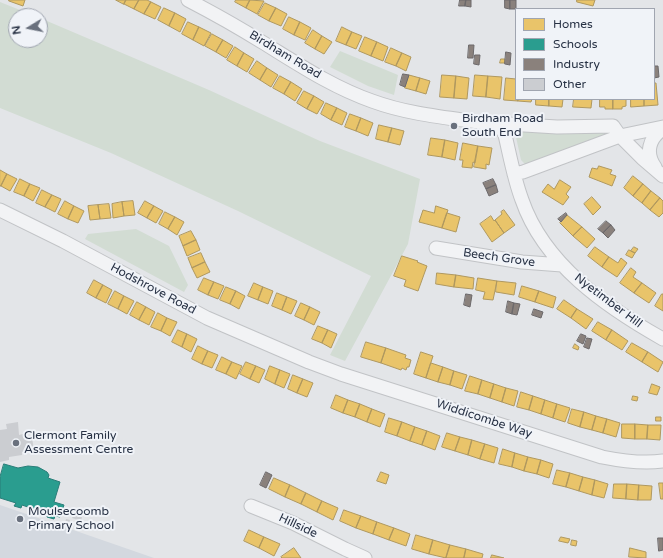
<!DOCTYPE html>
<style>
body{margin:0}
#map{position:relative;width:663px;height:558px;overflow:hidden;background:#e3e5e8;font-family:"Varela Round",sans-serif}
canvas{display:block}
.legend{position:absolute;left:515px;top:8px;width:140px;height:92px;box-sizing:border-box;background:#f0f3f8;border:1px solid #a0a5b0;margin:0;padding:5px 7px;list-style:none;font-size:12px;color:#273144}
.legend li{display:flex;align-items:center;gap:8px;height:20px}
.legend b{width:20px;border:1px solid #a0a5b0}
.north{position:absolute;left:8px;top:8px;width:40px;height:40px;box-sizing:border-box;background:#f0f3f8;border:1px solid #a0a5b0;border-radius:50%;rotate:260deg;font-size:11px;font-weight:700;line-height:16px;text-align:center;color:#273144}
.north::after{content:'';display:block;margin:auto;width:14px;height:18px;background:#69707d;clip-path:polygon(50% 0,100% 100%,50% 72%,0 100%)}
</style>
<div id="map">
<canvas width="663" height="558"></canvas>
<ul class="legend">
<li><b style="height:11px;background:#e9c46a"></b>Homes</li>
<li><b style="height:11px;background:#2a9d8f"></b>Schools</li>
<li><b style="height:11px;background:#8a817c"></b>Industry</li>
<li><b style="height:11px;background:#cbcdd1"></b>Other</li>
</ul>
<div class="north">N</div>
</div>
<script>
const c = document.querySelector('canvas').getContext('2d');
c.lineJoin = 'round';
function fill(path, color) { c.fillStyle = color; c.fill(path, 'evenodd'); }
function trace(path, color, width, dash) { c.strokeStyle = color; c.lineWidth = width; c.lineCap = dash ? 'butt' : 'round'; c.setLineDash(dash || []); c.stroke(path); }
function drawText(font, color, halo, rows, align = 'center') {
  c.font = font + ' "Varela Round",sans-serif'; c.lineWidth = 4; c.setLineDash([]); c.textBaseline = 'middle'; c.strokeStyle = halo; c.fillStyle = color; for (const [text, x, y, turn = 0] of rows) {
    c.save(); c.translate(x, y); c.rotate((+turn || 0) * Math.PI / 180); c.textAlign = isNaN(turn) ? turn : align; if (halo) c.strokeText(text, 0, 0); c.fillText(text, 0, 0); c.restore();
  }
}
fill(new Path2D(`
 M 0,505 L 79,532 L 154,558 L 0,558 Z`), '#d3d8df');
fill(new Path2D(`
 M 0,2 L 35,16 L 16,16 L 16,40 L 40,40 L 40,18 L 209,90 L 320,141 L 420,179 L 408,244 L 345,361 L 330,355 L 371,276 L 238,211 L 111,153 L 0,108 Z
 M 340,51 L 398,75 L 394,95 L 368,86 L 330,67 Z
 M 519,130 L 608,131 L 611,134 L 526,165 L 521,160 L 516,137 L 515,134 Z
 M 136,229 L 169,246 L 188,285 L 184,292 L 85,239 L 88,234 Z`), '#d2dcd3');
const homes = new Path2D(`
 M 9,0 L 25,0 L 23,6 L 9,1 Z
 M 116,0 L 126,0 L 124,4 Z
 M 126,0 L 139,0 L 134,9 L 124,4 Z
 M 139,0 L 147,0 L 151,2 L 144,14 L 134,9 Z
 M 236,0 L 250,0 L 246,8 L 235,2 Z
 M 250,0 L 264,1 L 257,14 L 246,8 Z
 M 577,0 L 595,0 L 593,6 L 577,2 Z
 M 151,2 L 161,7 L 155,19 L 144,14 Z
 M 265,3 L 276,8 L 269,21 L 258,15 Z
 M 164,8 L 175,13 L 169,26 L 158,20 Z
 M 276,8 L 287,14 L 281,26 L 269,21 Z
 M 175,13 L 186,19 L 180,32 L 169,26 Z
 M 289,17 L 300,22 L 294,35 L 283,29 Z
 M 188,22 L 199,27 L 193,40 L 182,34 Z
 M 300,22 L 311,28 L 305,40 L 294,35 Z
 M 199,27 L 211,33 L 204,46 L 193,40 Z
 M 342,27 L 352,32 L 346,45 L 336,41 Z
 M 313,30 L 322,36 L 315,49 L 305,43 Z
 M 352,32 L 362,36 L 356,49 L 346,45 Z
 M 212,34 L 223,40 L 216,52 L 205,46 Z
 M 322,36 L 332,42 L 324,54 L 315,49 Z
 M 365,37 L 377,42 L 371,56 L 359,51 Z
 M 223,40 L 233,46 L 226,58 L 216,52 Z
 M 377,42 L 388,47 L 383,61 L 371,56 Z
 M 235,47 L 244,53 L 237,66 L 227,60 Z
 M 391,48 L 402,53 L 396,66 L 385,62 Z
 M 244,53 L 254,59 L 247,72 L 237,66 Z
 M 402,53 L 411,57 L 406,71 L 396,66 Z
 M 501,59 L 505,59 L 505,63 L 500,63 Z
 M 257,61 L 267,68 L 260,80 L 249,73 Z
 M 267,68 L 278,75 L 271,87 L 260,80 Z
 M 409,75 L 420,78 L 416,91 L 405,88 Z
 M 442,75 L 456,76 L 454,98 L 440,97 Z
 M 475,75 L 488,76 L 486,97 L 473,96 Z
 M 280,76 L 291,82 L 284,94 L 273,88 Z
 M 456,76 L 469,78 L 467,99 L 454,98 Z
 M 488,76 L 502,77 L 500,99 L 486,97 Z
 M 420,78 L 430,81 L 426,94 L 416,91 Z
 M 506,78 L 516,79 L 516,99 L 518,99 L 518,101 L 504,100 Z
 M 291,82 L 302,89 L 295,101 L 284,94 Z
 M 654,83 L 656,83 L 658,105 L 644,106 L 644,99 L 654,99 Z
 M 304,91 L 314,96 L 307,109 L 297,103 Z
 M 314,96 L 324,102 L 317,114 L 307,109 Z
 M 518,99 L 532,99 L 531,102 L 518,101 Z
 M 536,99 L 549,99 L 549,106 L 536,105 Z
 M 549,99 L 563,99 L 562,107 L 549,106 Z
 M 574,99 L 592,99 L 591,108 L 573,107 Z
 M 600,99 L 613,99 L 613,109 L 605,109 L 605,107 L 600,107 Z
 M 613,99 L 626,99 L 626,106 L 622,107 L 622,109 L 613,109 Z
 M 631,99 L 644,99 L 644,106 L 631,107 Z
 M 326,103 L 337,108 L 331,120 L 321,114 Z
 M 337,108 L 347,113 L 342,125 L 331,120 Z
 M 350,114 L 361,118 L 356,131 L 345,127 Z
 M 361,118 L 373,123 L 368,136 L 356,131 Z
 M 379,125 L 392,128 L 388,142 L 376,139 Z
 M 392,128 L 404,131 L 400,145 L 388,142 Z
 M 431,138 L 445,140 L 442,157 L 428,155 Z
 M 445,140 L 458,143 L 455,160 L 442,157 Z
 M 463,143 L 478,146 L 475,163 L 473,162 L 472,168 L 462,167 L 463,160 L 460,160 Z
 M 478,146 L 492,148 L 489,165 L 486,164 L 486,169 L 474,167 Z
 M 599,166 L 612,170 L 610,174 L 616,176 L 612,186 L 589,177 L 592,168 L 597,169 Z
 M 0,170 L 7,174 L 1,186 L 0,186 Z
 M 7,174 L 17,179 L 10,191 L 1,186 Z
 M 633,176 L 643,184 L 633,196 L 624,188 Z
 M 20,179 L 30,184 L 24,196 L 14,192 Z
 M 560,180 L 571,187 L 566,194 L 569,197 L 563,205 L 542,192 L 548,184 L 554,189 Z
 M 30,184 L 40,188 L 33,201 L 24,196 Z
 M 643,184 L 651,191 L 642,203 L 633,196 Z
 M 42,190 L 52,195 L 45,207 L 36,203 Z
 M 651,191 L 660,198 L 650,210 L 642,203 Z
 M 52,195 L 61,199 L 55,212 L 45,207 Z
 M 592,197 L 601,207 L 593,215 L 584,204 Z
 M 660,198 L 663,201 L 663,213 L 659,217 L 650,210 Z
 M 65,201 L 74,206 L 68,219 L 58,214 Z
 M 133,201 L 135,215 L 124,216 L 122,202 Z
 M 145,201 L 154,206 L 147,218 L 138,213 Z
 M 122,202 L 124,216 L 113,218 L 112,204 Z
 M 109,204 L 111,218 L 100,219 L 98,205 Z
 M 98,205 L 100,219 L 90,220 L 88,206 Z
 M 74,206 L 84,211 L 78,223 L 68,219 Z
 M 154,206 L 163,211 L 156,223 L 147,218 Z
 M 436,206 L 448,210 L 442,228 L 419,222 L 423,210 L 434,213 Z
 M 504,210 L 515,225 L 504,233 L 495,220 L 502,214 L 501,212 Z
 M 165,212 L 175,217 L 168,229 L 159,224 Z
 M 447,213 L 460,217 L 456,232 L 442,228 Z
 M 567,215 L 582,227 L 573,236 L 560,223 Z
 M 491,216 L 494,221 L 495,220 L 504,233 L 492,242 L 480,224 Z
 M 175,217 L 184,222 L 177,235 L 168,229 Z
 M 582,227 L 595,239 L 587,248 L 573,236 Z
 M 191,231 L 196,240 L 183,246 L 179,236 Z
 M 196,240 L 200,250 L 187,256 L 183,246 Z
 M 595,247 L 609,257 L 602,267 L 588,256 Z
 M 634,247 L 638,249 L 635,253 L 631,251 Z
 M 629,250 L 635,253 L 632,258 L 626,255 Z
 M 201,253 L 205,262 L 192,268 L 188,258 Z
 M 402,256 L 418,261 L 417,262 L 427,266 L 418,291 L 404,286 L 406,280 L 394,276 Z
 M 609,257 L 618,263 L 621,258 L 627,263 L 617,277 L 602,267 Z
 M 205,262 L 210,272 L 197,278 L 192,268 Z
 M 631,268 L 636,272 L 633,277 L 642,283 L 634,293 L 620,283 Z
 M 437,273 L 456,275 L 454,287 L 436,284 Z
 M 456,275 L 474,278 L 473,289 L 454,287 Z
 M 204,278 L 214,282 L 208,295 L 198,290 Z
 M 478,278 L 497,281 L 493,300 L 483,299 L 485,292 L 476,290 Z
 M 94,280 L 103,285 L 96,298 L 87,293 Z
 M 497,281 L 516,283 L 514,295 L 496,292 Z
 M 214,282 L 224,286 L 218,299 L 208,295 Z
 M 254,283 L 263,287 L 258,300 L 248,296 Z
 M 642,283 L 656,293 L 649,303 L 634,293 Z
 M 103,285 L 112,290 L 106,303 L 96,298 Z
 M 522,286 L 539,291 L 535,302 L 519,297 Z
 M 226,287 L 236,291 L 230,304 L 220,300 Z
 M 263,287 L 273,291 L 268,304 L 258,300 Z
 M 115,291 L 124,296 L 118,309 L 108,304 Z
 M 236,291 L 245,296 L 239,309 L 230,304 Z
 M 539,291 L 556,297 L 553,308 L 535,302 Z
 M 277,293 L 287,297 L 282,310 L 272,306 Z
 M 662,294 L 663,294 L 663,311 L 655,306 Z
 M 124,296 L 134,301 L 127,314 L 118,309 Z
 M 287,297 L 297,301 L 291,314 L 282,310 Z
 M 564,300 L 577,309 L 571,318 L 557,309 Z
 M 137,302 L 146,307 L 139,320 L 130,315 Z
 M 301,303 L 310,307 L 304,320 L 295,316 Z
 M 146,307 L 155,312 L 149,325 L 139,320 Z
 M 310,307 L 320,312 L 314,325 L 304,320 Z
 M 577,309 L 593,319 L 586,329 L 571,318 Z
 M 158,313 L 167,318 L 161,331 L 151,327 Z
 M 167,318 L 177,322 L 170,336 L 161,331 Z
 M 598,322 L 612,330 L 606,340 L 592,331 Z
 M 318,326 L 328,330 L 322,343 L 312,339 Z
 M 178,330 L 187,334 L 182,347 L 172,342 Z
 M 328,330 L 337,334 L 331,348 L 322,343 Z
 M 612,330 L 628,341 L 622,350 L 606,340 Z
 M 187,334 L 197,339 L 191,352 L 182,347 Z
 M 366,342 L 386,348 L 381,363 L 361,357 Z
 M 632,343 L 648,352 L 642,362 L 626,352 Z
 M 575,344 L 579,347 L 578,350 L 573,348 Z
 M 198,346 L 208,351 L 202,364 L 192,359 Z
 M 386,348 L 406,355 L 405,358 L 411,360 L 409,367 L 407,367 L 406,370 L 402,368 L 401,370 L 381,363 Z
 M 208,351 L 218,355 L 212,368 L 202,364 Z
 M 421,352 L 433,356 L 426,378 L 414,374 Z
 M 648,352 L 663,362 L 658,372 L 642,362 Z
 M 222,357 L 232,362 L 226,374 L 216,370 Z
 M 232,362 L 242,366 L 236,379 L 226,374 Z
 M 246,362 L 256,366 L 250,379 L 240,374 Z
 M 431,363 L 443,367 L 438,382 L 426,378 Z
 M 256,366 L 265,370 L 259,383 L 250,379 Z
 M 270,366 L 280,370 L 275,384 L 265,379 Z
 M 443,367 L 454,371 L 450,385 L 438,382 Z
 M 280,370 L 290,374 L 284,388 L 275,384 Z
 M 454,371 L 467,375 L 462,389 L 450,385 Z
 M 293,375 L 303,379 L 297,393 L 288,389 Z
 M 470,376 L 482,380 L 478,394 L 465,391 Z
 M 303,379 L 313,383 L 307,397 L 297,393 Z
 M 482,380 L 494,384 L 490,398 L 478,394 Z
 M 494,384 L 506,388 L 502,402 L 490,398 Z
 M 652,384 L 660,387 L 657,395 L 649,393 Z
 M 506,388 L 518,391 L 514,406 L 502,402 Z
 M 521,392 L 533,396 L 529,410 L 517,407 Z
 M 336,395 L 348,400 L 343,413 L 331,408 Z
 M 533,396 L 545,400 L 541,414 L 529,410 Z
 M 633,396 L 638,397 L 637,401 L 632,400 Z
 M 348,400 L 360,404 L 355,417 L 343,413 Z
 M 545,400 L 557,404 L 553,418 L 541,414 Z
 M 360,404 L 372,409 L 367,422 L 355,417 Z
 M 557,404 L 570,408 L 565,422 L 553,418 Z
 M 372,409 L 385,414 L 380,427 L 367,422 Z
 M 572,409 L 584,412 L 580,427 L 568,423 Z
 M 584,412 L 596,416 L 592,430 L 580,427 Z
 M 596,416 L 607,419 L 603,433 L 592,430 Z
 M 656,417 L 661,417 L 661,421 L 656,421 Z
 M 389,418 L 402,422 L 397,436 L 385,432 Z
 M 607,419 L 620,423 L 616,437 L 603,433 Z
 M 402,422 L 415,427 L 410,441 L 397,436 Z
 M 622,424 L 635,424 L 635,439 L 622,438 Z
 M 635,424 L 648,425 L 647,439 L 635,439 Z
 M 648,425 L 661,425 L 660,440 L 647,439 Z
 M 415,427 L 427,431 L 422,445 L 410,441 Z
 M 427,431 L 440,436 L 435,450 L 422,445 Z
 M 447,433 L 460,437 L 455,451 L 442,447 Z
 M 460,437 L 472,440 L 468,455 L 455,451 Z
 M 472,440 L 485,444 L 480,459 L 468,455 Z
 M 485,444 L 498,448 L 494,463 L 480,459 Z
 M 503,449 L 515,453 L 512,467 L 499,464 Z
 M 515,453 L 528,457 L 524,471 L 512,467 Z
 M 528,457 L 541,460 L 537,474 L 524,471 Z
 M 541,460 L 553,464 L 549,478 L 537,474 Z
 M 557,470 L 570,473 L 566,487 L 553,484 Z
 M 381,472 L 389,475 L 386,484 L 377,481 Z
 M 570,473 L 583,477 L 579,491 L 566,487 Z
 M 583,477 L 595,480 L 592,495 L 579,491 Z
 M 274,478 L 290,485 L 285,497 L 269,489 Z
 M 595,480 L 608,484 L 604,498 L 592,495 Z
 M 659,483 L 663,483 L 663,499 L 661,499 Z
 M 614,484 L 627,484 L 626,499 L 613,498 Z
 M 627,484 L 639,485 L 638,500 L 626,499 Z
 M 290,485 L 306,493 L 301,504 L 285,497 Z
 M 639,485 L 652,486 L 651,500 L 638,500 Z
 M 306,493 L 322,501 L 317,512 L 301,504 Z
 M 322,501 L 338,508 L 333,520 L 317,512 Z
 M 344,510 L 361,516 L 356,528 L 340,521 Z
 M 361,516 L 377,522 L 373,534 L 356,528 Z
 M 377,522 L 394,528 L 389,540 L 373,534 Z
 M 394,528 L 410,534 L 406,546 L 389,540 Z
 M 249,530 L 264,537 L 259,548 L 244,541 Z
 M 416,535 L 433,540 L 429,554 L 412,549 Z
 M 264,537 L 280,544 L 274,556 L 259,548 Z
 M 561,537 L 570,539 L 568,543 L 559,541 Z
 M 433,540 L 450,545 L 446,558 L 429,554 Z
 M 572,540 L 577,541 L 576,546 L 571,545 Z
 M 450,545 L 466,549 L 464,558 L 446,558 Z
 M 294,548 L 301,558 L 282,558 L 281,557 Z
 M 630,548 L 646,552 L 646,558 L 629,557 Z
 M 466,549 L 483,554 L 482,558 L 464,558 Z
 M 492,555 L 504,558 L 491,558 Z`);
fill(homes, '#e9c46a');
trace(homes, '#af985f', 1);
const schools = new Path2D(`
 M 4,464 L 18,468 L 28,466 L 38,467 L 47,472 L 49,475 L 48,478 L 60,482 L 54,502 L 64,505 L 60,517 L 55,516 L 54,519 L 47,517 L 48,514 L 22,505 L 21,508 L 14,506 L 16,503 L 0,498 L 0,477 Z`);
fill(schools, '#2a9d8f');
trace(schools, '#297d78', 1);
const industry = new Path2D(`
 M 460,0 L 466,0 L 465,6 L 459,6 Z
 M 466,0 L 471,0 L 471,7 L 465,6 Z
 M 505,0 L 510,0 L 510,9 L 505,8 Z
 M 510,0 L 516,0 L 516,9 L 510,9 Z
 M 469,45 L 474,45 L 473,58 L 468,58 Z
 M 506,52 L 511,53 L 510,65 L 505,64 Z
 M 475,55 L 480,55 L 479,65 L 474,64 Z
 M 654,66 L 658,66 L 659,77 L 654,78 Z
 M 403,74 L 409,75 L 405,87 L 400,85 Z
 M 493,179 L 496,185 L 486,189 L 483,183 Z
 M 496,185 L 498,192 L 489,196 L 486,189 Z
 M 566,213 L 567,215 L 561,222 L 558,219 Z
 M 606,221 L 611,225 L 603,233 L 598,229 Z
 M 611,225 L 615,230 L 608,238 L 603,233 Z
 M 466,294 L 472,295 L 470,307 L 464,305 Z
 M 508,301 L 514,303 L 512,314 L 506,312 Z
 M 514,303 L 520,304 L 517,315 L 512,314 Z
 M 534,309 L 543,312 L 541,318 L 532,315 Z
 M 581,334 L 586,336 L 583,344 L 577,341 Z
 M 587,338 L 592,339 L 589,349 L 584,347 Z
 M 266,472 L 272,475 L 266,488 L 260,485 Z
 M 658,538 L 663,538 L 663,550 L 659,551 Z`);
fill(industry, '#8a817c');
trace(industry, '#6c696b', 1);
fill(new Path2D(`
 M 18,422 L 19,435 L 23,434 L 24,439 L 32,438 L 34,450 L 22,452 L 22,455 L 9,457 L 9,460 L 0,462 L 0,430 L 7,429 L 6,424 Z
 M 74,514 L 82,517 L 81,521 L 72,518 Z
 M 66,519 L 70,520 L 68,525 L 65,524 Z`), '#cbcdd1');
const minor = new Path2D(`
 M 188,0 C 213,13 238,27 262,42 C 298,64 332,87 372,101 C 410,115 451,118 491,124 L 501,128
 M 501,128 L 505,135 C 510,156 514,179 522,200 C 544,264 606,307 663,339
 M 501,128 L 508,124 L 557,127 L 613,126 L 620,136 L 663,127
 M 655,167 C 645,153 649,138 663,129
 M 514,174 L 523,172 L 620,136 L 642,158 L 663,176
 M 0,210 L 63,241 L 207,318 L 309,362 L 341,374 L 602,457 C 622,461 643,464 663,461
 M 436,248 L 522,262 L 562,265
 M 251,506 L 293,523 L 345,549 L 365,558`);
trace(minor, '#c1c3c6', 15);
trace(minor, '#f2f3f5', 13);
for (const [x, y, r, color] of [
 [454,126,4,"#69707d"],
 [16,443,4,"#69707d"],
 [20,519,4,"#69707d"]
]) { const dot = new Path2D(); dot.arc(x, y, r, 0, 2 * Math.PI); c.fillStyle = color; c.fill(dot); trace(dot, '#f0f3f8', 1.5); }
drawText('12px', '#273144', '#f0f3f8', [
 ["Birdham Road",285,55,31],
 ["Beech Grove",499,258,8],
 ["Hodshrove Road",153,289,28],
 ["Nyetimber Hill",608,301,37],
 ["Widdicombe Way",484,419,18],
 ["Hillside",298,526,25]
]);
drawText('12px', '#273144', '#f0f3f8', [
 ["Birdham Road",462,119],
 ["South End",462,133],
 ["Clermont Family",24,436],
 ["Assessment Centre",24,450],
 ["Moulsecoomb",28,512],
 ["Primary School",28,526]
], 'left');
</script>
